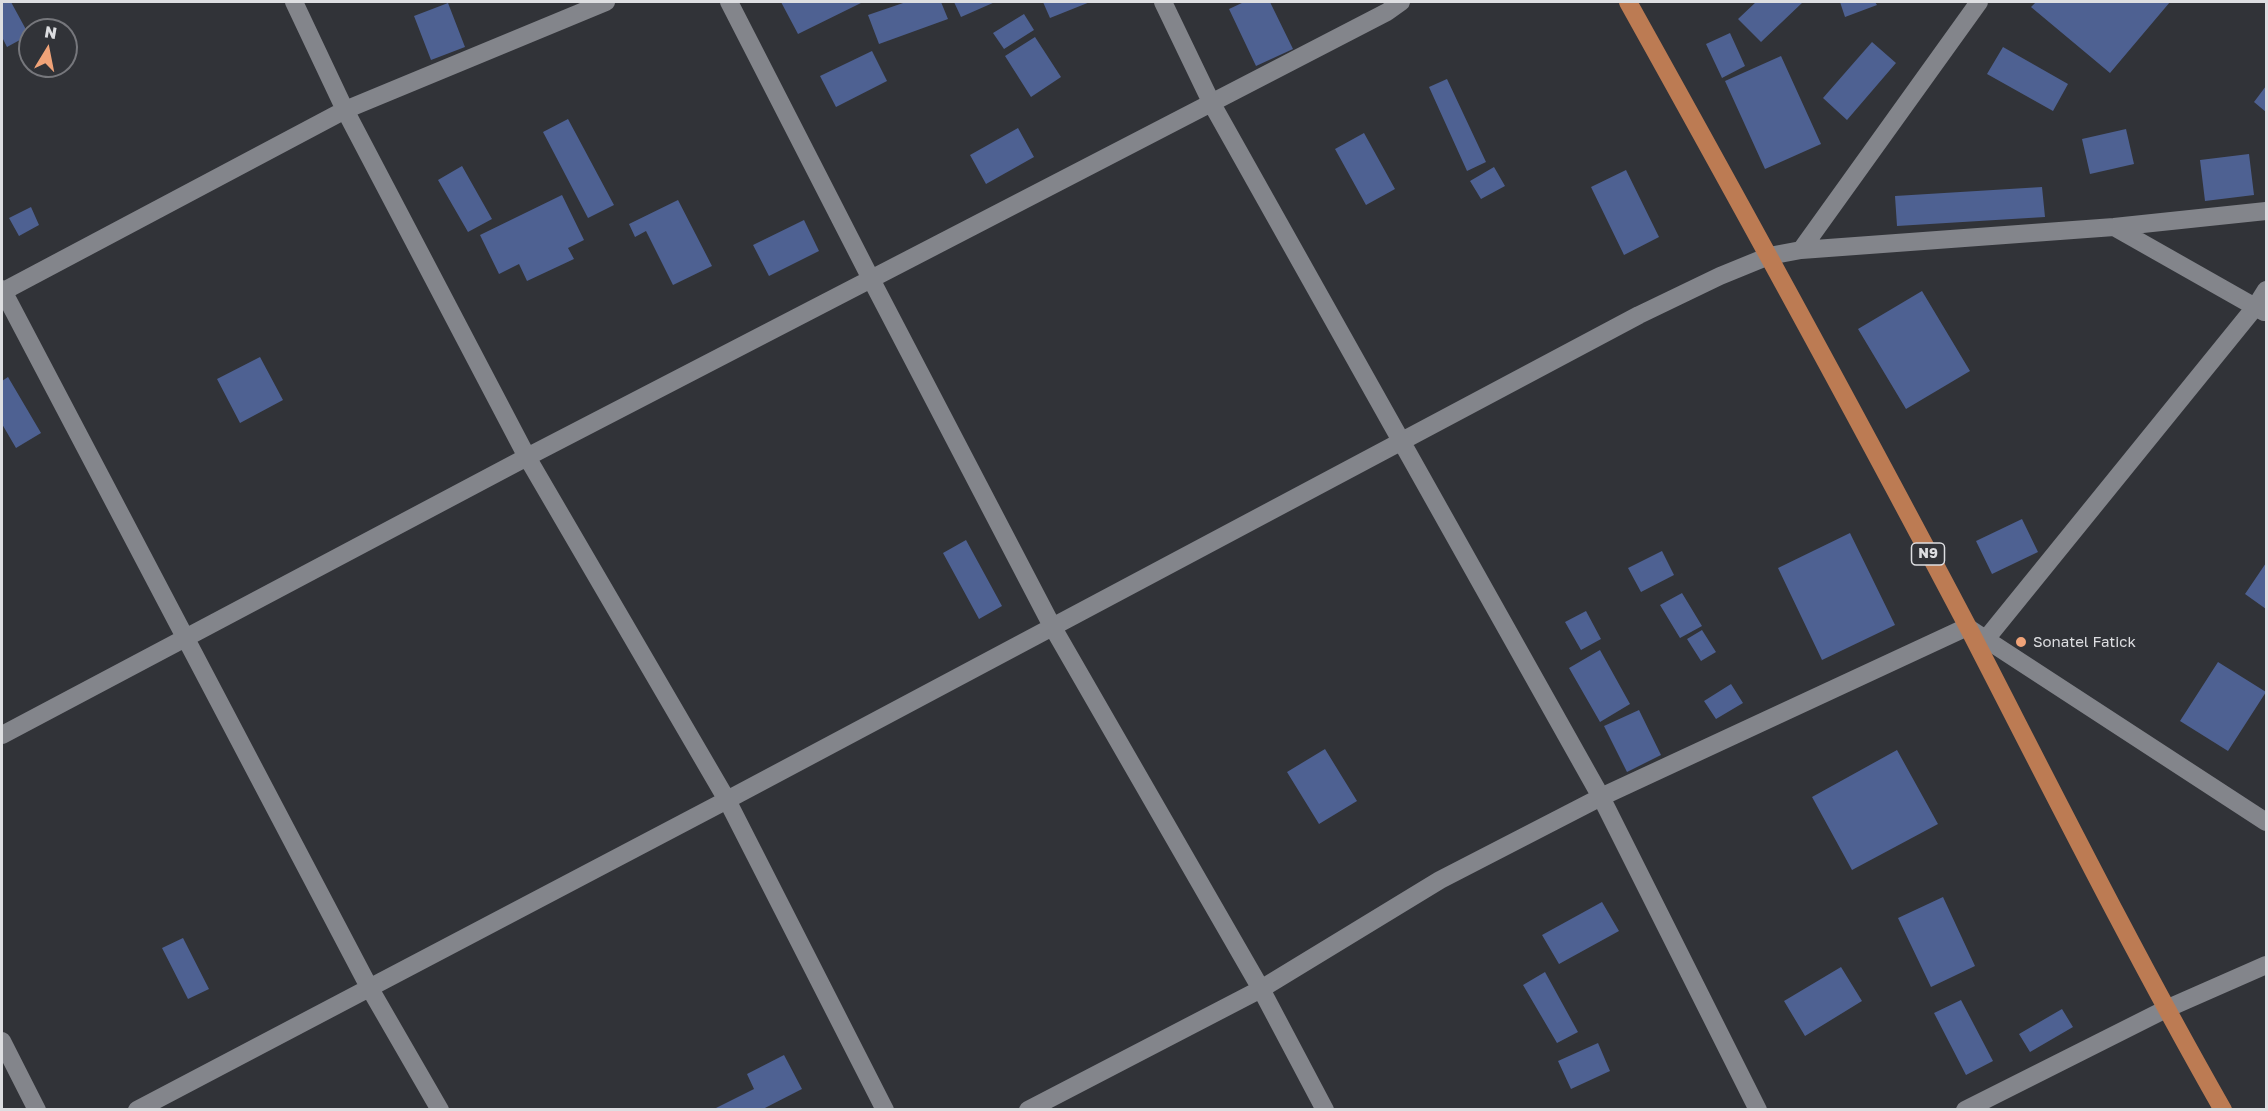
<!DOCTYPE html>
<style>
body{margin:0}
#map{position:relative;width:2268px;height:1111px;overflow:hidden;background:#313338;font-family:"Golos Text",sans-serif}
canvas{display:block}
.frame{position:absolute;inset:0;border:3px solid #dddee1;pointer-events:none}
.north{position:absolute;left:18px;top:18px;width:60px;height:60px;box-sizing:border-box;background:#313338;border:2px solid #76777c;border-radius:50%;rotate:10deg;font-size:16px;font-weight:700;line-height:24px;text-align:center;color:#dddee1}
.north::after{content:'';display:block;margin:auto;width:21px;height:27px;background:#f0a378;clip-path:polygon(50% 0,100% 100%,50% 72%,0 100%)}
</style>
<div id="map">
<canvas width="2268" height="1111"></canvas>
<div class="frame"></div>
<div class="north">N</div>
</div>
<script>
const c = document.querySelector('canvas').getContext('2d');
c.lineJoin = 'round';
function fill(path, color) { c.fillStyle = color; c.fill(path, 'evenodd'); }
function trace(path, color, width, dash) { c.strokeStyle = color; c.lineWidth = width; c.lineCap = dash ? 'butt' : 'round'; c.setLineDash(dash || []); c.stroke(path); }
function drawText(font, color, halo, rows, align = 'center') {
  c.font = font + ' "Golos Text",sans-serif'; c.lineWidth = 6; c.setLineDash([]); c.textBaseline = 'middle'; c.strokeStyle = halo; c.fillStyle = color; for (const [text, x, y, turn = 0] of rows) {
    c.save(); c.translate(x, y); c.rotate((+turn || 0) * Math.PI / 180); c.textAlign = isNaN(turn) ? turn : align; if (halo) c.strokeText(text, 0, 0); c.fillText(text, 0, 0); c.restore();
  }
}
fill(new Path2D(`
 M 2,2 L 11,2 L 29,35 L 7,47 L 2,37 Z
 M 781,2 L 863,2 L 798,34 Z
 M 906,2 L 941,2 L 948,19 L 879,44 L 868,15 Z
 M 954,2 L 995,2 L 961,17 Z
 M 1043,2 L 1090,2 L 1050,18 Z
 M 1244,2 L 1270,2 L 1293,49 L 1256,66 L 1229,9 Z
 M 1756,2 L 1803,2 L 1761,42 L 1738,19 Z
 M 1840,2 L 1875,2 L 1877,5 L 1845,17 Z
 M 2036,2 L 2170,2 L 2110,73 L 2031,7 Z
 M 448,3 L 465,47 L 431,60 L 414,16 Z
 M 1024,14 L 1034,30 L 1004,49 L 993,33 Z
 M 1730,33 L 1745,66 L 1722,78 L 1706,44 Z
 M 1035,37 L 1061,77 L 1031,97 L 1005,56 Z
 M 1872,42 L 1896,63 L 1847,120 L 1823,98 Z
 M 2003,47 L 2068,84 L 2053,111 L 1987,74 Z
 M 872,51 L 887,81 L 836,107 L 820,76 Z
 M 1781,56 L 1821,144 L 1765,169 L 1725,81 Z
 M 1447,79 L 1486,162 L 1467,171 L 1429,87 Z
 M 2266,86 L 2266,112 L 2254,102 Z
 M 568,119 L 614,205 L 588,218 L 543,132 Z
 M 1018,128 L 1034,157 L 986,184 L 970,155 Z
 M 2126,129 L 2134,164 L 2090,174 L 2082,139 Z
 M 1364,133 L 1395,189 L 1366,205 L 1335,149 Z
 M 2249,154 L 2254,195 L 2205,201 L 2200,160 Z
 M 462,166 L 492,219 L 468,232 L 438,180 Z
 M 1494,167 L 1505,186 L 1481,199 L 1470,181 Z
 M 1626,170 L 1659,237 L 1624,255 L 1591,187 Z
 M 2042,187 L 2045,217 L 1897,226 L 1895,196 Z
 M 562,195 L 584,240 L 568,248 L 574,259 L 527,281 L 519,264 L 499,274 L 480,235 Z
 M 678,200 L 712,266 L 673,285 L 646,231 L 635,237 L 629,224 Z
 M 31,207 L 39,225 L 19,236 L 9,218 Z
 M 804,220 L 819,251 L 769,276 L 753,245 Z
 M 1922,291 L 1970,371 L 1906,409 L 1858,329 Z
 M 260,357 L 283,400 L 240,423 L 217,379 Z
 M 8,377 L 41,433 L 16,448 L 2,424 L 2,381 Z
 M 2022,519 L 2038,552 L 1992,574 L 1976,541 Z
 M 1850,533 L 1895,625 L 1822,660 L 1778,568 Z
 M 966,540 L 1002,606 L 979,619 L 943,553 Z
 M 1662,551 L 1674,575 L 1641,592 L 1628,568 Z
 M 2266,563 L 2266,609 L 2245,594 Z
 M 1682,593 L 1702,626 L 1680,638 L 1660,605 Z
 M 1586,611 L 1601,639 L 1581,650 L 1565,622 Z
 M 1702,630 L 1716,652 L 1701,661 L 1687,639 Z
 M 1600,650 L 1630,704 L 1600,722 L 1569,668 Z
 M 2218,662 L 2266,692 L 2228,751 L 2180,721 Z
 M 1731,684 L 1743,703 L 1716,719 L 1704,701 Z
 M 1639,710 L 1661,755 L 1627,772 L 1604,726 Z
 M 1325,749 L 1357,801 L 1319,824 L 1287,772 Z
 M 1897,750 L 1938,824 L 1852,870 L 1812,797 Z
 M 1943,897 L 1975,966 L 1931,987 L 1898,918 Z
 M 1602,902 L 1619,931 L 1559,964 L 1542,935 Z
 M 183,938 L 209,989 L 188,999 L 162,948 Z
 M 1841,967 L 1862,1001 L 1805,1036 L 1784,1001 Z
 M 1545,972 L 1578,1032 L 1557,1043 L 1523,985 Z
 M 1961,1000 L 1993,1061 L 1966,1075 L 1934,1013 Z
 M 2062,1009 L 2073,1027 L 2030,1052 L 2019,1034 Z
 M 1598,1043 L 1610,1071 L 1571,1089 L 1558,1061 Z
 M 784,1055 L 802,1089 L 761,1110 L 712,1110 L 754,1089 L 747,1074 Z`), '#4e6192');
trace(new Path2D(`
 M 294,2 L 345,110 L 527,457 L 727,800 L 885,1110
 M 729,2 L 872,281 L 1052,626 L 1261,989 L 1325,1110
 M 1163,2 L 1212,104 L 1601,797 L 1758,1110
 M 2114,227 L 2264,312
 M 1801,250 L 1979,2
 M 2,289 L 369,987 L 440,1110
 M 2,292 L 345,110 L 606,2
 M 1986,639 L 2256,306 L 2266,290
 M 2,735 L 527,457 L 1387,12 L 1401,2
 M 2,1041 L 37,1110
 M 137,1110 L 727,800 L 1639,315 L 1720,276 L 1769,256 L 1801,250 L 2114,227 L 2266,211
 M 1028,1110 L 1261,989 L 1440,880 L 1601,797 L 1967,627 L 2266,822
 M 1965,1110 L 2166,1009 L 2266,965`), '#83858b', 18);
trace(new Path2D(`
 M 1628,2 C 1744,210 1858,418 1969,629 C 2052,790 2133,952 2223,1110`), '#bc7b53', 18);
for (const [x, y, r, color] of [
 [2021,642,6,"#f0a378"]
]) { const dot = new Path2D(); dot.arc(x, y, r, 0, 2 * Math.PI); c.fillStyle = color; c.fill(dot); trace(dot, '#313338', 2); }
for (const [x, y, w] of [
 [1928,554,33]
]) { const box = new Path2D(); box.roundRect(x - w / 2, y - 11, w, 22, 4.5); c.fillStyle = '#313338'; c.fill(box); trace(box, '#dddee1', 1.5); }
drawText('bold 14px', '#dddee1', null, [
 ["N9",1928,554]
]);
drawText('15px', '#dddee1', '#313338', [
 ["Sonatel Fatick",2033,642]
], 'left');
</script>
